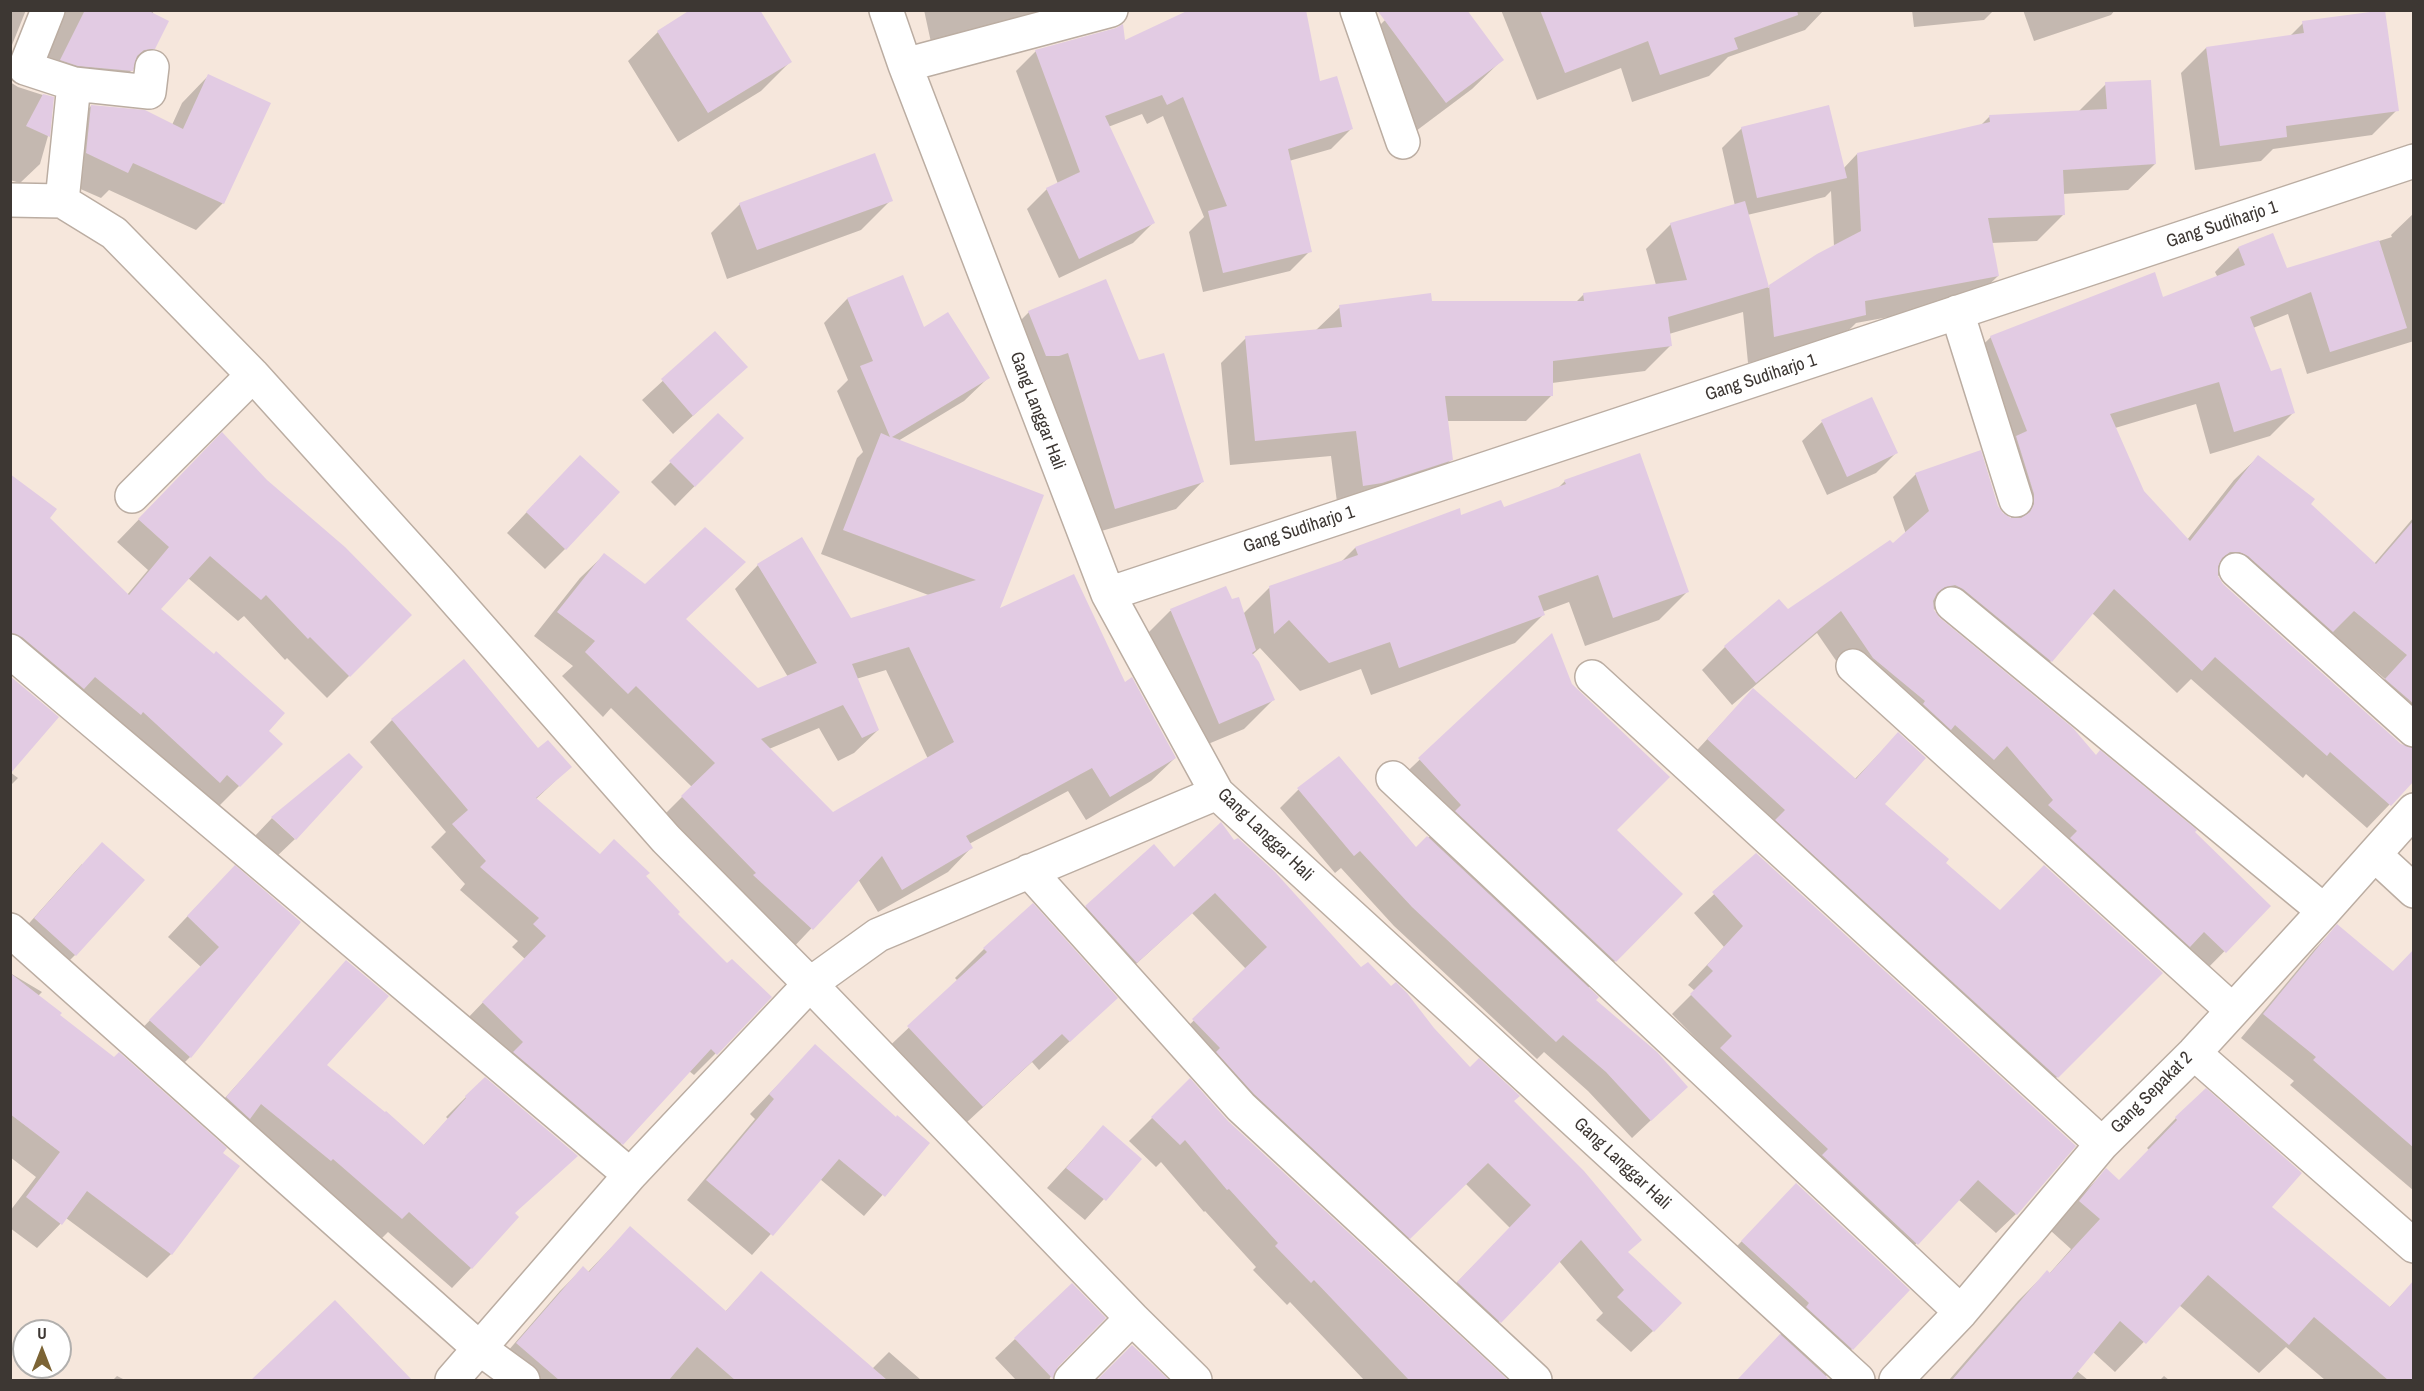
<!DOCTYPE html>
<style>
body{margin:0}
#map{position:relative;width:2424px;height:1391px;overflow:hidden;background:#f6e7dc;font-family:"Archivo Narrow",sans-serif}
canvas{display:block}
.frame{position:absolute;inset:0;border:12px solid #3d3733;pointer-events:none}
.north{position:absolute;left:12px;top:1319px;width:60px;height:60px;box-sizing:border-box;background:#fff;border:2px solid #b1afad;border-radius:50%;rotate:0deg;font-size:16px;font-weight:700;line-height:24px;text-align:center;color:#3d3733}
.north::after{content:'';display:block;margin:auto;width:21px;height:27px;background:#7c6435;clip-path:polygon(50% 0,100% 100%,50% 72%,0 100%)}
</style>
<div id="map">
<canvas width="2424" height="1391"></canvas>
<div class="frame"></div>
<div class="north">U</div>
</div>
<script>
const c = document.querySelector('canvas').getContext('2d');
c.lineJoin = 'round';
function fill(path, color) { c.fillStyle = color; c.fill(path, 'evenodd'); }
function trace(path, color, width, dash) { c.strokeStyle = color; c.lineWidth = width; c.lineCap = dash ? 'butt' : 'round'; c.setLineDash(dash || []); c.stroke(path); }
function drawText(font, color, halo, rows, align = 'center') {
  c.font = font + ' "Archivo Narrow",sans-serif'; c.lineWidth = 5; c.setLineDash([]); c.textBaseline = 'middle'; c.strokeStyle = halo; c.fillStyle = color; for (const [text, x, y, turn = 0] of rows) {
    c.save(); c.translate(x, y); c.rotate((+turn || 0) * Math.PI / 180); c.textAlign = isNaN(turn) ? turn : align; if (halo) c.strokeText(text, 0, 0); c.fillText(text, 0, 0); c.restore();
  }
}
fill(new Path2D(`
 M 10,10 L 26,10 L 10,50 Z
 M 27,10 L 154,10 L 152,15 L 154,48 L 112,90 L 31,76 L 34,11 Z
 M 924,10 L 1088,10 L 932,47 Z
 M 1398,10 L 1502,60 L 1472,89 L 1416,131 L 1355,50 L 1384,21 Z
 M 1501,10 L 1824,10 L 1805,30 L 1728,57 L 1709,76 L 1632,102 L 1621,68 L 1537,100 Z
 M 1912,10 L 1994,10 L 1984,20 L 1914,27 Z
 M 2023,10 L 2115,10 L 2111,15 L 2034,41 Z
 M 2303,23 L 2397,110 L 2372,135 L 2273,149 L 2261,161 L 2195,170 L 2181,73 L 2206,48 L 2289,37 Z
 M 658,32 L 790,62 L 761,91 L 678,142 L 628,61 Z
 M 1118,45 L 1319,83 L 1351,129 L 1331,149 L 1289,161 L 1310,251 L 1290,271 L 1203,292 L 1189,232 L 1204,217 L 1163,116 L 1147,124 L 1142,114 L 1108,127 L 1153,223 L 1133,243 L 1059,278 L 1027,209 L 1047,189 L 1058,184 L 1016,71 L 1036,51 Z
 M 208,76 L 223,203 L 196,230 L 109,190 L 101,198 L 60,180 L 65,133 L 91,106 L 172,125 L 182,103 Z
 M 10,82 L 18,87 L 52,98 L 48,136 L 40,164 L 20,183 L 10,180 Z
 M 2106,84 L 2155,164 L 2128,190 L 2063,194 L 2064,214 L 2037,241 L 1991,243 L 1998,276 L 1971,302 L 1856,323 L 1838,341 L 1748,363 L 1743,312 L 1669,334 L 1670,346 L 1645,371 L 1552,383 L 1552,395 L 1526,421 L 1447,421 L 1452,459 L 1426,485 L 1338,510 L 1331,456 L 1230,465 L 1221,363 L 1246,338 L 1315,331 L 1340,307 L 1431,303 L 1575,303 L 1584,294 L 1656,285 L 1646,249 L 1671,224 L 1735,206 L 1722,148 L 1742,128 L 1843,169 L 1857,154 L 1980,126 L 1990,116 L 2079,111 ZM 1831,191 L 1834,246 L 1768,288 L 1747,215 L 1825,197 Z
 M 891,200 L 861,230 L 727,279 L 711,233 L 740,204 Z
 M 2414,213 L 2414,341 L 2307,374 L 2288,314 L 2253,328 L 2270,373 L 2293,413 L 2270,436 L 2210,454 L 2196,404 L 2115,428 L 2143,491 L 2187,540 L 2234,480 L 2258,457 L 2374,564 L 2414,517 L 2414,779 L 2367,828 L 2306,774 L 2303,778 L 2191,679 L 2177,693 L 2092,613 L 2051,661 L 2027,684 L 1940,612 L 1931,608 L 1939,619 L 2096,757 L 2193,832 L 2269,906 L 2201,975 L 1850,681 L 1817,633 L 1732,705 L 1702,670 L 1725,647 L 1788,611 L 1892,545 L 1906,534 L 1893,497 L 1916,474 L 1997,506 L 2002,514 L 2012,520 L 1993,461 L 1967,360 L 1991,337 L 2162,299 L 2218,278 L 2215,272 L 2238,248 L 2273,235 L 2287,270 L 2392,237 L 2391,235 ZM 2215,574 L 2330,633 L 2385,679 L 2363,703 L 2404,739 L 2411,750 L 2401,745 L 2222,585 Z
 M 902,277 L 923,329 L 988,378 L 964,401 L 898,441 L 997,611 L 1124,684 L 1175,758 L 1151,781 L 1086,820 L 1068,791 L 969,844 L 971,848 L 948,872 L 878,912 L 858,879 L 789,952 L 658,821 L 692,787 L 611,708 L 603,717 L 562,676 L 573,666 L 534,636 L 580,578 L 604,555 L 684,620 L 757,689 L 788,677 L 735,589 L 758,565 L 850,620 L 931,596 L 821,554 L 857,458 L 863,452 L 837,391 L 848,380 L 824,323 L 847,299 ZM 886,670 L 928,759 L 833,814 L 769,749 L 819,728 L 838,761 L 854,753 L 878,730 L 856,679 Z
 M 1105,281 L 1138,362 L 1202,482 L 1176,509 L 1088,535 L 1002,339 L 1029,312 Z
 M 715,333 L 746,367 L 673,434 L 642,400 Z
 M 718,415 L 742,438 L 675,506 L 651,482 Z
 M 1822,422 L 1896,453 L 1876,473 L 1827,495 L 1802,441 Z
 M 200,456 L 266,481 L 410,615 L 327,698 L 287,658 L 285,660 L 244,616 L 238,621 L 188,578 L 159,609 L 266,731 L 281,744 L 217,808 L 10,667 L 10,476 L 48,518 L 127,595 L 148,570 L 117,542 Z
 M 560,477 L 565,549 L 545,569 L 507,533 Z
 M 1565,481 L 1687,592 L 1659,620 L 1585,646 L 1569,602 L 1542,612 L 1543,615 L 1515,643 L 1371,695 L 1361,669 L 1300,691 L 1260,648 L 1252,655 L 1273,700 L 1244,729 L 1189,752 L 1141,640 L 1170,611 L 1225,588 L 1231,601 L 1243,614 L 1270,587 L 1341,562 L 1355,548 L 1459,517 L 1503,509 L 1558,488 Z
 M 1551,635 L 1615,830 L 1615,961 L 1587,989 L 1667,1105 L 1632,1138 L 1588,1091 L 1544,1052 L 1537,1059 L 1394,926 L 1341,868 L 1335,873 L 1280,808 L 1298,790 L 1339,758 L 1415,849 L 1436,831 L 1393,785 Z
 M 1734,710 L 1854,780 L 1898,734 L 1883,804 L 1944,863 L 2000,911 L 2161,973 L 2037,1097 L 1688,760 Z
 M 392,720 L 538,751 L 570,767 L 535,800 L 599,855 L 644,876 L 676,914 L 716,1053 L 694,1075 L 689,1071 L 600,1166 L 461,1025 L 525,959 L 512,947 L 518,941 L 460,890 L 465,884 L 431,847 L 446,832 L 370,742 Z
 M 10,772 L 18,778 L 10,786 Z
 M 272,818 L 295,839 L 275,858 L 253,838 Z
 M 1234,842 L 1361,969 L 1433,1029 L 1470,1069 L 1512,1101 L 1627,1253 L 1653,1331 L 1631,1352 L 1596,1320 L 1603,1313 L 1559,1261 L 1478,1343 L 1436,1304 L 1510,1228 L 1465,1183 L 1388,1259 L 1172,1042 L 1246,969 L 1192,913 L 1114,984 L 1065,928 L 1086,907 Z
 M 1756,855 L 2016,1214 L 1996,1233 L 1958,1199 L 1897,1264 L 1713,1056 L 1672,1014 L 1695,991 L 1688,985 L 1724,947 L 1694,913 Z
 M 82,864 L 75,955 L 55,975 L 15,939 Z
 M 215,887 L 299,922 L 190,1057 L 170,1077 L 130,1041 L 201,967 L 168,937 Z
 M 1033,905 L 1116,998 L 1039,1070 L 1032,1062 L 953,1135 L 879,1056 L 958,981 L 955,978 L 984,949 Z
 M 2337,926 L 2393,973 L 2414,972 L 2414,1191 L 2290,1085 L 2294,1081 L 2241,1038 L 2314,950 Z
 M 347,962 L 325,1066 L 423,1146 L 448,1119 L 446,1117 L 466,1097 L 514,1214 L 471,1268 L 452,1288 L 388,1232 L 382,1238 L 312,1178 L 207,1118 Z
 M 10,973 L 42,992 L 38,996 L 57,1016 L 114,1059 L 171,1254 L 147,1278 L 66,1218 L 37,1248 L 10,1228 L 10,1211 L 36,1177 L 10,1157 Z
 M 796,1066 L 895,1119 L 928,1143 L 864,1216 L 820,1179 L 752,1255 L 687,1200 L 755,1119 L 750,1114 Z
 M 1190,1080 L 1227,1122 L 1505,1380 L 1364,1380 L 1290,1302 L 1287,1305 L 1253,1270 L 1256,1267 L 1205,1211 L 1204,1212 L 1161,1162 L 1156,1167 L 1129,1141 Z
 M 2176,1118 L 2270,1207 L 2389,1308 L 2408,1289 L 2414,1293 L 2414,1380 L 2325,1380 L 2286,1347 L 2259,1373 L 2179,1305 L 2115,1372 L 2093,1352 L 2077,1371 L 2088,1380 L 1949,1380 L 2018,1301 L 2047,1272 L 2049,1274 L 2071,1249 L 2051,1231 L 2077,1200 L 2106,1170 L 2119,1181 L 2149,1150 L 2147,1148 Z
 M 1103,1127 L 1140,1159 L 1085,1220 L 1047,1188 Z
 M 1796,1185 L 1852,1349 L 1825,1377 L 1829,1380 L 1738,1380 L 1781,1334 L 1713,1271 Z
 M 630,1228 L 725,1312 L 761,1273 L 872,1369 L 889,1352 L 921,1380 L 509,1380 L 494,1367 L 560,1291 L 583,1268 L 588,1272 Z
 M 335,1302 L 410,1380 L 253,1380 Z
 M 1015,1339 L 1056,1366 L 1049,1380 L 1016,1380 L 995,1358 Z
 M 1132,1347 L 1166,1380 L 1099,1380 Z
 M 117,1376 L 125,1380 L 113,1380 Z
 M 2164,1376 L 2169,1380 L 2160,1380 Z`), '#0003');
fill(new Path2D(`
 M 85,10 L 147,10 L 169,21 L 155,49 L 144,50 L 137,56 L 133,71 L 78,66 L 60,60 Z
 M 690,10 L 760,10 L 792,62 L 708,113 L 657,31 Z
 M 1189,10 L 1306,10 L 1320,81 L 1337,76 L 1353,129 L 1288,149 L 1312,252 L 1223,273 L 1208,211 L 1227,206 L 1183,97 L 1167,105 L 1162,95 L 1105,116 L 1155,223 L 1079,259 L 1046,188 L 1080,172 L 1035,50 L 1116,28 L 1123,24 L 1125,40 Z
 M 1377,10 L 1467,10 L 1504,60 L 1446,103 Z
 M 1540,10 L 1797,10 L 1798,15 L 1734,38 L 1738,49 L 1660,75 L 1648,41 L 1565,73 Z
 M 2385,10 L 2399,111 L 2286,126 L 2287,137 L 2220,146 L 2206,47 L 2304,33 L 2302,21 Z
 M 208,74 L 271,103 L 224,204 L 133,163 L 128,173 L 86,153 L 91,105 L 145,110 L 183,129 Z
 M 2151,80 L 2156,164 L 2063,170 L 2065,215 L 1988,218 L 1999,276 L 1865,301 L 1866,315 L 1774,337 L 1769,285 L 1817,254 L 1861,231 L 1857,153 L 1990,122 L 1989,115 L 2107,109 L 2105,82 Z
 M 43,94 L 54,97 L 50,137 L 26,126 Z
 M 1829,105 L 1847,178 L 1757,198 L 1741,127 Z
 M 875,153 L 893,201 L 757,250 L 739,203 Z
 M 1745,201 L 1769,287 L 1668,317 L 1672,346 L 1553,361 L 1553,396 L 1445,396 L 1453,460 L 1382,483 L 1363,486 L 1356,431 L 1255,441 L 1245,336 L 1342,327 L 1339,305 L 1431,293 L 1432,301 L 1584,301 L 1583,293 L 1687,280 L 1670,223 Z
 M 2273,233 L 2287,268 L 2379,240 L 2407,328 L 2330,352 L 2311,292 L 2250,317 L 2271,371 L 2281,368 L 2295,413 L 2234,432 L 2219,382 L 2110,414 L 2144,491 L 2190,541 L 2258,455 L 2315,499 L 2311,504 L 2376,564 L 2414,520 L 2414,704 L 2385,679 L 2407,655 L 2354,611 L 2333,632 L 2248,556 L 2239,552 L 2230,552 L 2222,558 L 2218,567 L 2218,576 L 2223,584 L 2401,744 L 2414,748 L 2414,781 L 2391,806 L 2330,752 L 2327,756 L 2215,657 L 2202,671 L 2114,589 L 2052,662 L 1963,589 L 1955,585 L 1945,587 L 1937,593 L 1933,601 L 1934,610 L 1940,618 L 2073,728 L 2096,755 L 2100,750 L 2197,830 L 2195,832 L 2271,906 L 2226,953 L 2204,932 L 2190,947 L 2070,838 L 2077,831 L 2048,805 L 2053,800 L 2007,746 L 1994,760 L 1955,725 L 1951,730 L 1923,704 L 1925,701 L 1873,658 L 1841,611 L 1756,683 L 1724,646 L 1779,599 L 1788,609 L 1890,540 L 1893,543 L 1929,511 L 1915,473 L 1981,450 L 1998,506 L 2003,513 L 2011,518 L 2021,518 L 2030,512 L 2034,504 L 2034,494 L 2016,436 L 2027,431 L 1990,336 L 2155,272 L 2163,297 L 2245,265 L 2238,247 Z
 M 903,275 L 924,327 L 948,312 L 990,378 L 892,437 L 1044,495 L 1000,608 L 1074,574 L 1125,682 L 1132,677 L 1176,758 L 1110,797 L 1092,768 L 966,836 L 973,848 L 902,890 L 882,856 L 813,930 L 753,875 L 756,873 L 681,796 L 715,763 L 636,686 L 628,694 L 585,652 L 595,641 L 557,612 L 604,553 L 645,584 L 705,527 L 746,562 L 686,619 L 758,688 L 817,663 L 757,564 L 802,537 L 851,618 L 976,580 L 843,530 L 881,433 L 890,437 L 860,366 L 873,361 L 847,298 ZM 909,647 L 954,742 L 833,812 L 761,739 L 843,705 L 862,738 L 879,730 L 852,664 Z
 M 1106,279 L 1139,360 L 1164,353 L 1204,482 L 1115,509 L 1068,353 L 1059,356 L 1046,356 L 1028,311 Z
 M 715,331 L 748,367 L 693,416 L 661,379 Z
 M 1872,397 L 1898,453 L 1847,477 L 1821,420 Z
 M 718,413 L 744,438 L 695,487 L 669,461 Z
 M 222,432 L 267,480 L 345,547 L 412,615 L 350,677 L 310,637 L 308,639 L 266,595 L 261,600 L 210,556 L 161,609 L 214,654 L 216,651 L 285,713 L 269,731 L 283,744 L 240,787 L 227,775 L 220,783 L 143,712 L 141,715 L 95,677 L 84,689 L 22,637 L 10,633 L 10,474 L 57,509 L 50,518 L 129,595 L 169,547 L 138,519 Z
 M 1640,453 L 1689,592 L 1613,618 L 1598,575 L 1538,596 L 1545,615 L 1399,668 L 1390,642 L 1329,663 L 1289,620 L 1274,634 L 1269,586 L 1358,555 L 1355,547 L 1460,508 L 1461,515 L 1501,500 L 1504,507 L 1566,484 L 1564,480 Z
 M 580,455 L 620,492 L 566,550 L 526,512 Z
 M 1226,586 L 1232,599 L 1239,597 L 1256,650 L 1252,653 L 1259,662 L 1275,700 L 1219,724 L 1170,609 Z
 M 1552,633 L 1572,684 L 1670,777 L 1617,830 L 1683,894 L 1616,962 L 1455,811 L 1461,805 L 1418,758 Z
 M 464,659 L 538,748 L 548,740 L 572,767 L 536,798 L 600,854 L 614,839 L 650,873 L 646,876 L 680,912 L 678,914 L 727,963 L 732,959 L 772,997 L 717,1055 L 711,1049 L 623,1145 L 513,1052 L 523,1042 L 482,1002 L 546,936 L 533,924 L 539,918 L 480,867 L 486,861 L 452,824 L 468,810 L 391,719 Z
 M 10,676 L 59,717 L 10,774 Z
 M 1753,688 L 1856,779 L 1898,732 L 1926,758 L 1885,804 L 1949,859 L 1946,863 L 2000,910 L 2044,865 L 2163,973 L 2058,1078 L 1775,820 L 1785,810 L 1707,739 Z
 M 349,753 L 363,767 L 296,840 L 271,817 Z
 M 1339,756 L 1416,847 L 1427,836 L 1599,997 L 1596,1000 L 1657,1052 L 1688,1087 L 1651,1121 L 1606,1072 L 1563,1035 L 1556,1042 L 1412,907 L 1360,851 L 1354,856 L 1297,788 Z
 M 1221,822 L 1234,840 L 1238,838 L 1275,872 L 1361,967 L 1368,962 L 1391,986 L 1396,982 L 1407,993 L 1434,1028 L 1470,1067 L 1479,1058 L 1520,1096 L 1514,1101 L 1584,1171 L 1642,1240 L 1628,1252 L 1682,1303 L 1654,1332 L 1617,1297 L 1624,1290 L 1581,1240 L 1501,1323 L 1457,1282 L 1531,1205 L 1488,1163 L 1410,1239 L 1254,1094 L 1216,1052 L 1220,1048 L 1192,1019 L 1267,947 L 1215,893 L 1137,963 L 1085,906 L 1154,844 L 1174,867 Z
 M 102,842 L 145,880 L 76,956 L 34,918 Z
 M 1756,853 L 2076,1146 L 2017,1215 L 1978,1180 L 1918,1245 L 1822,1155 L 1828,1149 L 1720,1048 L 1732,1036 L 1690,994 L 1713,971 L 1707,965 L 1743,926 L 1712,892 Z
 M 235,865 L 301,922 L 191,1058 L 149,1020 L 219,947 L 187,916 Z
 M 1033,903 L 1118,998 L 1070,1042 L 1062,1034 L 983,1107 L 907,1026 L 987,952 L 983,948 Z
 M 2337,924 L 2393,971 L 2414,949 L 2414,1148 L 2313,1060 L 2316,1057 L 2263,1014 Z
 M 346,960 L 389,996 L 327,1065 L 385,1112 L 386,1111 L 424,1145 L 466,1098 L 465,1096 L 485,1077 L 578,1156 L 515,1213 L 519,1217 L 472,1269 L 409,1212 L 402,1219 L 333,1159 L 331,1161 L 261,1104 L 250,1119 L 226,1097 Z
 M 10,973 L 62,1013 L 60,1015 L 114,1057 L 119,1052 L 227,1148 L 223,1153 L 240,1166 L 172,1255 L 87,1191 L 62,1225 L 26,1197 L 60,1152 L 10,1114 Z
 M 815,1044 L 896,1117 L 897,1115 L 930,1143 L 885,1197 L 839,1159 L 773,1236 L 706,1180 L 774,1099 L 769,1094 Z
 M 1190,1078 L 1228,1121 L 1508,1380 L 1409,1380 L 1314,1280 L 1311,1283 L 1275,1246 L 1278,1243 L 1229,1189 L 1227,1190 L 1185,1140 L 1180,1145 L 1151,1117 Z
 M 2206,1088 L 2302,1173 L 2272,1207 L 2390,1307 L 2414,1280 L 2414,1380 L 2388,1380 L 2314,1317 L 2289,1345 L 2208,1275 L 2146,1344 L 2120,1321 L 2071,1380 L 1952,1380 L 2047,1270 L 2050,1273 L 2100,1219 L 2079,1201 L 2106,1168 L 2119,1180 L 2177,1120 L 2175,1117 Z
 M 1103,1125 L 1142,1159 L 1106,1201 L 1066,1168 Z
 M 1796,1183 L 1910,1290 L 1853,1350 L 1806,1307 L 1809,1303 L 1741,1241 Z
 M 630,1226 L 726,1311 L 761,1271 L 887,1380 L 735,1380 L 697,1347 L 669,1380 L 559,1380 L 516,1343 L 583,1266 L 589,1272 Z
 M 1072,1283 L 1106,1318 L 1058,1367 L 1053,1379 L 1014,1338 Z
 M 335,1300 L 412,1380 L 251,1380 Z
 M 1780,1334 L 1828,1378 L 1825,1380 L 1737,1380 Z
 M 1132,1345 L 1169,1380 L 1097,1380 Z`), '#e2cbe3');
const minor = new Path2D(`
 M 48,10 L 25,68 L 74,84
 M 886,10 L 905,65 L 1108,594 L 1217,793 L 1858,1380
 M 1357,10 L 1403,142
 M 905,65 L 1111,10
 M 10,200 L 62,201 L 114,233 L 253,375 L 438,580 L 666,839 L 810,984 L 1132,1318 L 1071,1380
 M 62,201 L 74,84 L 149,92 L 152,67
 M 1957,312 L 2016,500
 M 132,496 L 253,375
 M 2236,570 L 2414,730
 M 1108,594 L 2414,161
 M 1952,604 L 2324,911
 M 10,651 L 630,1175
 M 1853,666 L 2232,1010
 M 1592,677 L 2102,1144
 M 1393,778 L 1961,1312
 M 2375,855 L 2414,891
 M 1029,871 L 1241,1107 L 1535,1380
 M 10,930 L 479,1348 L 523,1380
 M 2194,1053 L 2414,1246
 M 1132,1318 L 1195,1380
 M 452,1380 L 630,1175 L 810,984 L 878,935 L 1217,793
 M 1896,1380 L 1961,1312 L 2102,1144 L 2194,1053 L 2324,911 L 2414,810`);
trace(minor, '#bbada2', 36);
trace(minor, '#fff', 33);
drawText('18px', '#3d3733', '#fff', [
 ["Gang Sudiharjo 1",2222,225,-18],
 ["Gang Sudiharjo 1",1761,378,-18],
 ["Gang Langgar Hali",1037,411,69],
 ["Gang Sudiharjo 1",1299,530,-18],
 ["Gang Langgar Hali",1265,835,44],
 ["Gang Sepakat 2",2152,1093,-45],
 ["Gang Langgar Hali",1622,1164,43]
]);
</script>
